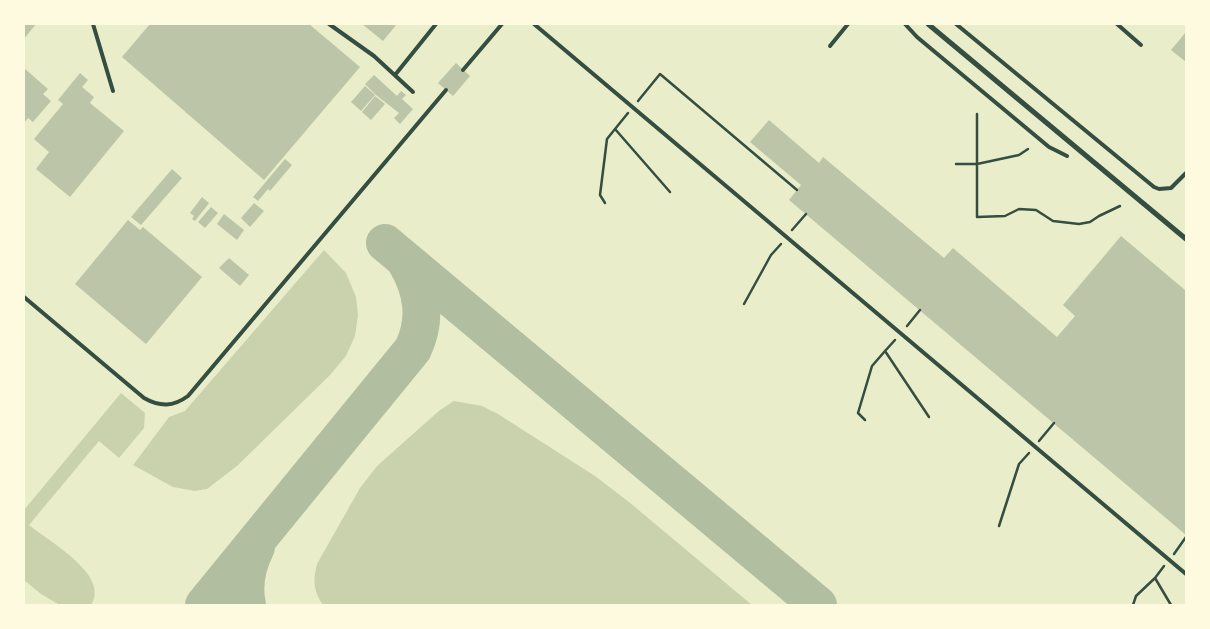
<!DOCTYPE html>
<style>
body{margin:0}
#map{position:relative;width:1210px;height:629px;overflow:hidden;background:#e9edc9;font-family:"PT Sans",sans-serif}
canvas{display:block}
.frame{position:absolute;inset:0;border:25px solid #fefae0;pointer-events:none}
</style>
<div id="map">
<canvas width="1210" height="629"></canvas>
<div class="frame"></div>
</div>
<script>
const c = document.querySelector('canvas').getContext('2d');
c.lineJoin = 'round';
function fill(path, color) { c.fillStyle = color; c.fill(path, 'evenodd'); }
function trace(path, color, width, dash) { c.strokeStyle = color; c.lineWidth = width; c.lineCap = dash ? 'butt' : 'round'; c.setLineDash(dash || []); c.stroke(path); }
fill(new Path2D(`
 M 324,250 L 346,273 L 356,297 L 358,315 L 355,336 L 346,356 L 330,375 L 237,466 L 207,489 L 195,491 L 173,487 L 133,465 L 169,417 L 185,411 Z
 M 121,393 L 145,413 L 144,428 L 119,458 L 99,441 L 29,525 C 48,541 111,575 91,605 L 58,604 L 41,594 L 24,580 L 24,510 Z
 M 454,401 L 482,406 L 498,414 L 595,476 L 629,502 L 752,605 L 323,605 C 313,591 313,580 317,564 L 360,488 L 377,466 L 440,410 Z`), '#cad2ad');
trace(new Path2D(`
 M 385,243 L 818,605
 M 204,605 L 413,349 C 427,319 423,291 406,262
 M 247,605 C 243,586 247,565 256,547`), '#b2bea0', 38);
fill(new Path2D(`
 M 24,24 L 36,24 L 24,39 Z
 M 150,24 L 309,24 L 360,67 L 264,180 L 122,57 Z
 M 362,24 L 397,24 L 383,41 Z
 M 1186,32 L 1186,62 L 1171,50 Z
 M 456,63 L 470,76 L 453,96 L 438,83 Z
 M 24,68 L 48,89 L 43,94 L 51,101 L 33,122 L 28,118 L 24,123 Z
 M 80,73 L 88,80 L 82,87 L 94,97 L 90,103 L 124,131 L 70,197 L 36,169 L 49,152 L 34,139 L 63,104 L 58,100 Z
 M 374,75 L 397,96 L 401,91 L 406,95 L 402,99 L 413,109 L 400,124 L 394,118 L 399,113 L 376,95 L 379,91 L 376,95 L 365,84 Z
 M 365,86 L 375,95 L 361,111 L 351,102 Z
 M 375,96 L 385,104 L 371,120 L 362,112 Z
 M 769,120 L 819,163 L 823,157 L 944,258 L 953,248 L 1057,337 L 1075,316 L 1063,305 L 1121,236 L 1185,290 L 1186,288 L 1186,535 L 789,200 L 801,185 L 750,142 Z
 M 285,159 L 292,165 L 270,191 L 268,189 L 258,201 L 253,197 Z
 M 172,169 L 182,178 L 141,225 L 131,217 Z
 M 202,197 L 209,203 L 195,221 L 192,219 L 194,216 L 190,213 Z
 M 254,203 L 264,211 L 250,227 L 241,218 Z
 M 211,207 L 218,213 L 205,228 L 198,222 Z
 M 224,214 L 244,230 L 237,240 L 217,224 Z
 M 128,220 L 140,230 L 143,227 L 202,277 L 146,344 L 75,284 Z
 M 229,258 L 249,275 L 240,286 L 219,268 Z`), '#bcc5a7');
trace(new Path2D(`
 M 638,101 L 660,74 L 797,190
 M 615,129 L 628,113
 M 1028,149 L 1019,155 L 977,164 L 977,217 L 1005,216 L 1019,209 L 1036,210 L 1053,221 L 1079,224 L 1090,222 L 1099,216 L 1120,206
 M 956,164 L 977,164 L 977,114
 M 605,203 L 600,195 L 607,139 L 615,129 L 670,192
 M 792,230 L 806,214
 M 744,304 L 771,255 L 781,244
 M 907,326 L 920,310
 M 885,351 L 895,340
 M 865,420 L 858,413 L 872,366 L 885,351 L 929,417
 M 1039,441 L 1054,423
 M 999,526 L 1019,464 L 1029,453
 M 1174,554 L 1186,537
 M 1164,566 L 1155,578 L 1171,605
 M 1133,605 L 1136,596 L 1155,578`), '#344e41', 2.5);
trace(new Path2D(`
 M 93,24 L 113,91
 M 329,24 L 374,56 L 413,92
 M 534,24 L 1186,574
 M 905,24 L 917,37 L 1049,147 L 1067,156
 M 956,24 L 1154,187 L 1159,189 L 1171,188 L 1186,173
 M 1117,24 L 1141,45
 M 830,46 L 848,24
 M 463,70 L 502,24
 M 395,75 L 436,24
 M 24,297 L 144,398 C 160,407 173,407 188,396 L 446,90`), '#344e41', 4);
trace(new Path2D(`
 M 928,24 L 1186,239`), '#344e41', 5);
</script>
